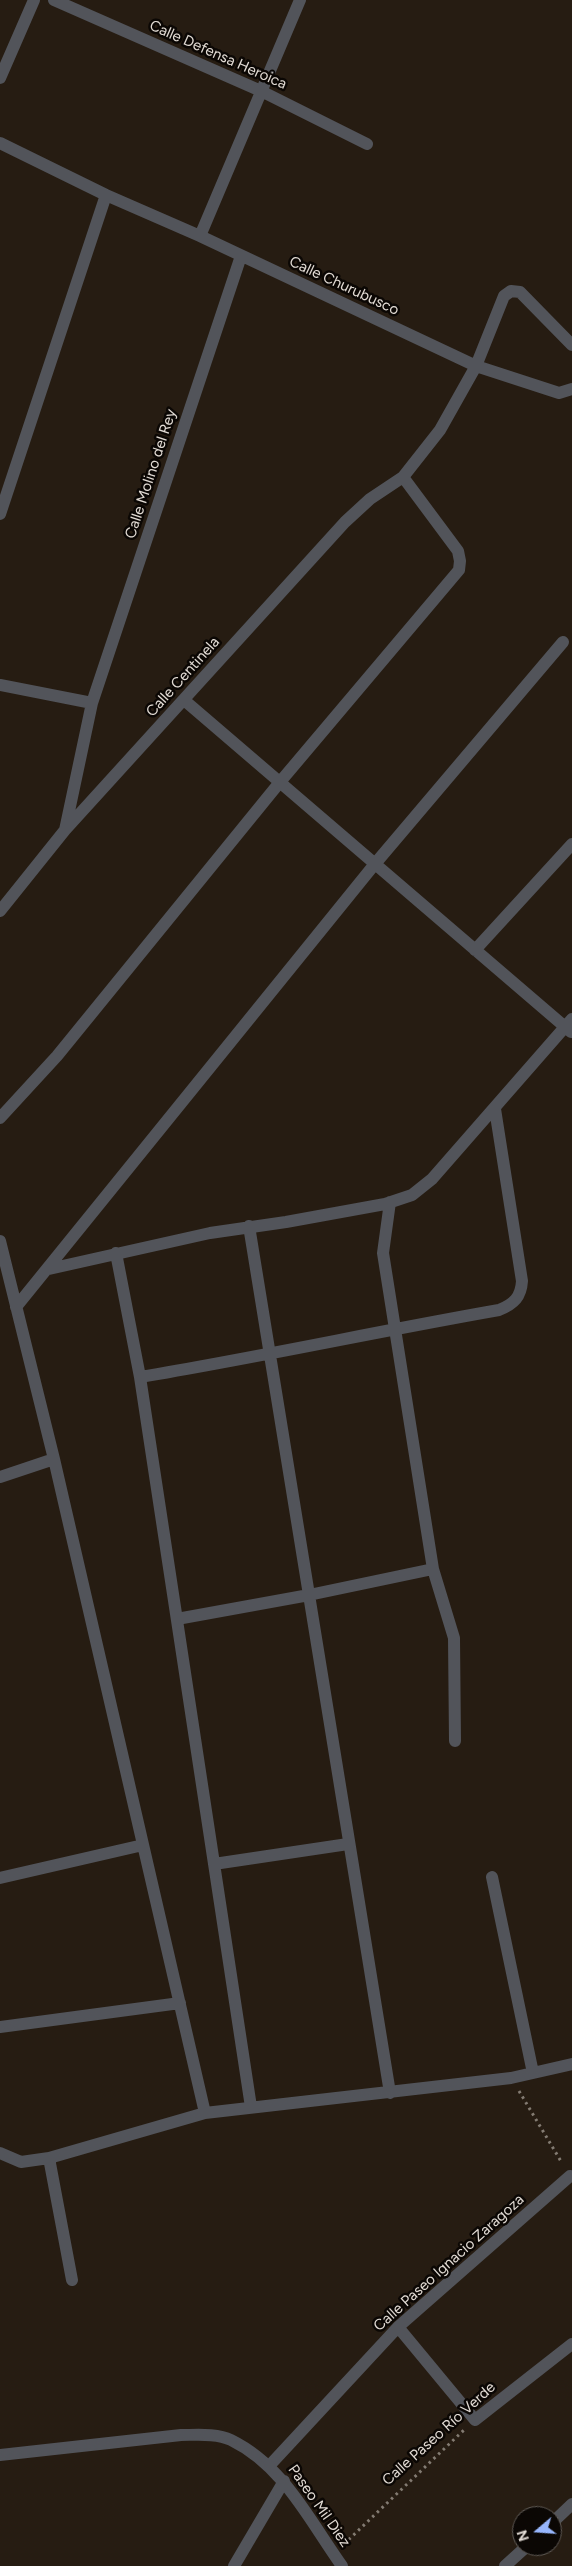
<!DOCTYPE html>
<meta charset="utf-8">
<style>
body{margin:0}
#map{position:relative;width:572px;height:2566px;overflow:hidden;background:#261c12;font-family:Figtree,sans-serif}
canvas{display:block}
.north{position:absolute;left:512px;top:2506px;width:50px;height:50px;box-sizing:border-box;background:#0b0704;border:1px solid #615c57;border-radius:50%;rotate:252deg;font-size:14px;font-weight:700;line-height:20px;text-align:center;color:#e2dbd4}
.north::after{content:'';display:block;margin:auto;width:18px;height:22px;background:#97b6fd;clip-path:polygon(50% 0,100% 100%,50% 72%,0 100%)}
</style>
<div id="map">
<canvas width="572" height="2566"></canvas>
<div class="north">N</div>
</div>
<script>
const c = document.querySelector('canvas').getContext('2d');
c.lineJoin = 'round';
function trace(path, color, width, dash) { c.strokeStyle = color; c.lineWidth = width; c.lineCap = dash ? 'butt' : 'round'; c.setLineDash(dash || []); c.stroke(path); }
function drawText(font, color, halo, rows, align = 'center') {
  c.font = font + ' Figtree,sans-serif'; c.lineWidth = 5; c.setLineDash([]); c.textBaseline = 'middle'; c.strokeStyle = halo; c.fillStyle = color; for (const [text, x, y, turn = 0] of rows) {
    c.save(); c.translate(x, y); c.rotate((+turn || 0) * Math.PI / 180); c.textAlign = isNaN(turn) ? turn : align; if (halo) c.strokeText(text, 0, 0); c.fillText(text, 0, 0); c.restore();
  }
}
trace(new Path2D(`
 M 519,2091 L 562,2163
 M 344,2544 L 465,2429`), '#837b72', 3, [2.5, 4]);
trace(new Path2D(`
 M 54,0 L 261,91 L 367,144
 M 0,78 L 34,0
 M 0,143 L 106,195 L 200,236 L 476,366 L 559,393 L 572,389
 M 200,236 L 300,0
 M 0,514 L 106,195
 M 0,685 L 92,703
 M 184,700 L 571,1032
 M 65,830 L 92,703 L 241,256
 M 0,911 L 65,830 L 345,522 L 370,499 L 403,477 L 440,430 L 476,366 L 504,296 L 511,291 L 520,292 L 572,345
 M 475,950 L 572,844
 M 0,1118 L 57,1056 L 280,782 L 459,570 L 460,561 L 458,551 L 403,477
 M 390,1202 L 383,1253 L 433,1569 L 454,1638 L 455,1741
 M 249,1226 L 390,2093
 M 0,1241 L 54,1459 L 205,2113
 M 116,1253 L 140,1377 L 251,2107
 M 49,1269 L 210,1233 L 286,1222 L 385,1204 L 412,1195 L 432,1179 L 572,1019
 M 16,1307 L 374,865 L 563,642
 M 140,1377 C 260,1357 379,1331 499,1310 C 514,1304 521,1297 522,1281 L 495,1109
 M 0,1477 L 54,1459
 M 177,1619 L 309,1595 L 433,1569
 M 214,1864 L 348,1844
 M 492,1877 L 533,2073
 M 0,1878 L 143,1845
 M 0,2027 L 180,2003
 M 0,2153 L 21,2162 L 49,2158 L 205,2113 L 511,2078 L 572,2064
 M 49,2158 L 72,2280
 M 398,2327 L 475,2420 L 572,2344
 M 0,2455 L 181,2435 C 196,2435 217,2433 231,2440 C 284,2466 309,2520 342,2566
 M 270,2465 L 398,2327 L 570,2176
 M 552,2523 L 572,2504
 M 234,2566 L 284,2481
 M 505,2566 L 527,2546`), '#52545a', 12);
drawText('15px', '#e2dbd4', '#0b0704', [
 ["Calle Defensa Heroica",218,55,24],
 ["Calle Churubusco",344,286,25],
 ["Calle Molino del Rey",151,474,-72],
 ["Calle Centinela",183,677,-48],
 ["Calle Paseo Ignacio Zaragoza",449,2263,-42],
 ["Calle Paseo Río Verde",439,2434,-42],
 ["Paseo Mil Diez",319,2506,55]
]);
</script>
